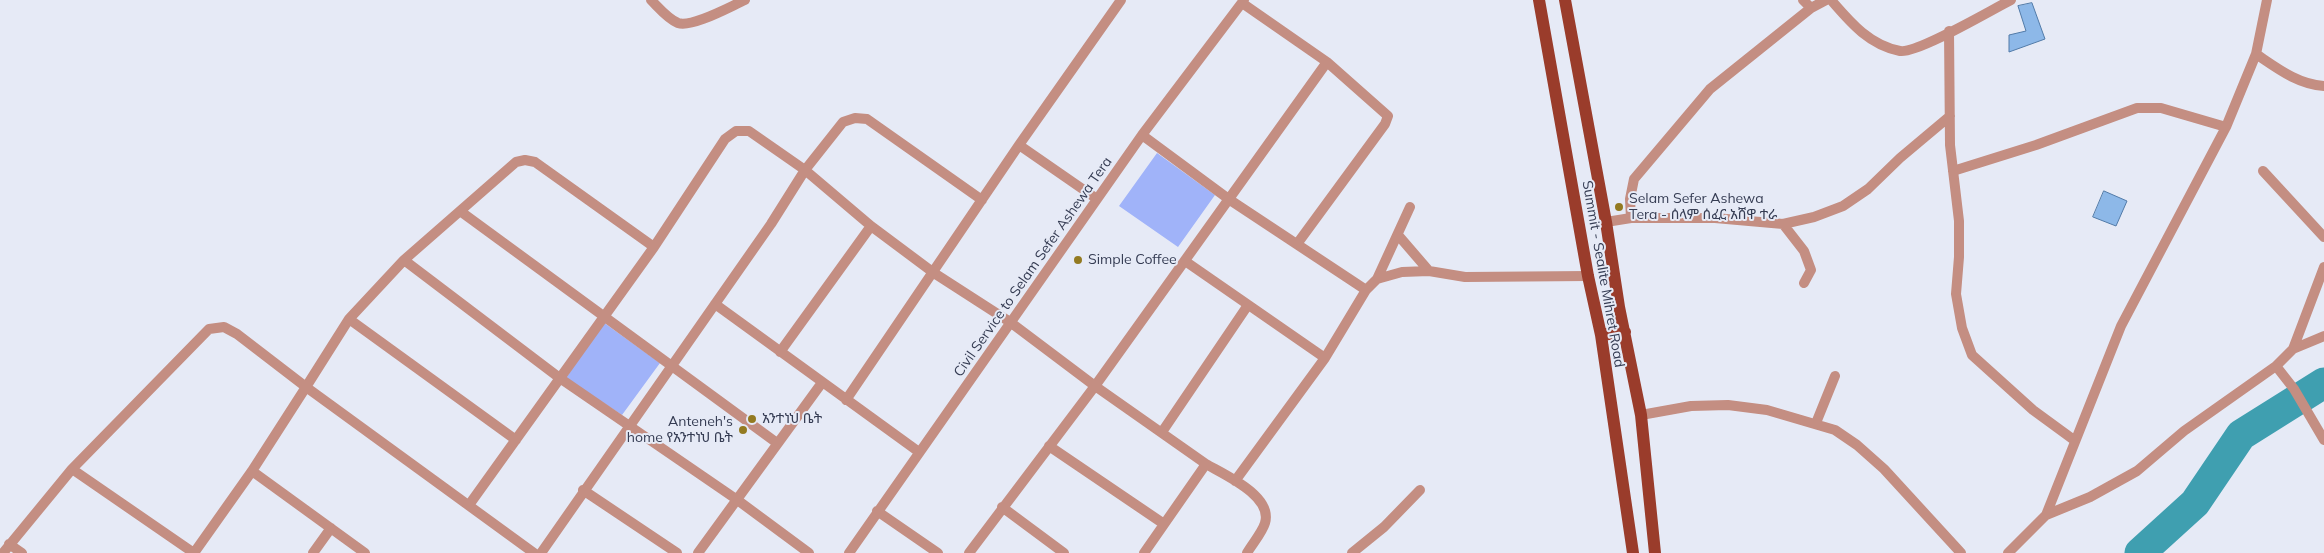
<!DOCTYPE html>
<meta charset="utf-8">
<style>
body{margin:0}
canvas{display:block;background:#e6eaf6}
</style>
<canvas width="2324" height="553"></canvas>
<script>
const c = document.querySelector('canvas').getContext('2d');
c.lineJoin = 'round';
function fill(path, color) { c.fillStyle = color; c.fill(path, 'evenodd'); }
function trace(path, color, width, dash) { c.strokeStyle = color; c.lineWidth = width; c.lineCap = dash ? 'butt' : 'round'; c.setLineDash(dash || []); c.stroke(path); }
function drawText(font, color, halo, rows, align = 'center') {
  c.font = font + ' Mulish,"Noto Sans Ethiopic",sans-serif'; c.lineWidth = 4; c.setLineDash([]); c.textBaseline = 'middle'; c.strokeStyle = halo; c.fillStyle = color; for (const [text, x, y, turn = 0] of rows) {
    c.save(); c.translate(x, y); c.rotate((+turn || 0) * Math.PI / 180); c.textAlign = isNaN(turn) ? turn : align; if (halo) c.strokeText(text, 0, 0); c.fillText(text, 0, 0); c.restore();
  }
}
fill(new Path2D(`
 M 1157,153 L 1215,195 L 1178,247 L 1119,206 Z
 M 603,322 L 660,363 L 622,415 L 566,378 Z`), '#a0b3f9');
trace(new Path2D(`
 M 2140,553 L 2195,503 L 2241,435 L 2324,383`), '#3f9fb0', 31);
const building = new Path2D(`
 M 2032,3 L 2045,39 L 2009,52 L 2009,35 L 2026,31 L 2018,6 Z
 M 2104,191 L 2127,201 L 2116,226 L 2093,217 Z`);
fill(building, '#8db8e8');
trace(building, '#527ba8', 1);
trace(new Path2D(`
 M 651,0 C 659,8 668,19 678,23 C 692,28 731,6 745,0
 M 1803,0 L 1811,8
 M 1831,0 C 1850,22 1869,45 1900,51 C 1917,54 1991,10 2011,0
 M 1242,3 L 1327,62
 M 1949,31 L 1950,145 L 1959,221 L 1959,257 L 1956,294 L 1962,328 L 1972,355 L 2033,410 L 2074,440
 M 2256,54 C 2277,68 2297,84 2324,86
 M 1142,135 L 1230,200 L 1366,290 L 1325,358 L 1235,481
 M 1019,145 L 1097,199
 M 1953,171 L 2036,145 L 2137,108 L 2161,108 L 2226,127
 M 2263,171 L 2324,237
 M 460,211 L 777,443
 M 1631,218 L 1630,199 L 1634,179 L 1710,89 L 1811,8 L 1826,0
 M 1606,222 L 1631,218 L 1715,218 L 1783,224 L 1814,217 L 1843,206 L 1868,189 L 1900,158 L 1950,116
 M 1783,224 L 1804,251 L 1811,270 L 1804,283
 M 1398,235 L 1429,271
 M 404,260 L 561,379 L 736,499 L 809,553
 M 1185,261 L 1325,358
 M 1377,279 L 1410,207
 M 1366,290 L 1377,279 L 1402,272 L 1429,271 L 1465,277 L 1588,276
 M 715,304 L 919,452
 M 349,319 L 404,260 L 516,162 L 525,160 L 535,162 L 654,247
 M 2293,349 L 2324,267
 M 780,352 L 871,226
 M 2276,366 L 2294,389 L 2324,440
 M 846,400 L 1019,145 L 1121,0
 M 1641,415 L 1691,406 L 1728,405 L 1767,410 L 1835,430 L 1857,445 L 1884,469 L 1961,553
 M 1816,423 L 1835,376
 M 1162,432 L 1248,305
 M 1049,446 L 1164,524
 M 1206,464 C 1225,475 1273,496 1265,523 C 1262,533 1252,544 1247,553
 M 72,469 L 194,553
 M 252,471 L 365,553
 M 583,490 L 677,553
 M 469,505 L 654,247 L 725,139 L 736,131 L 749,131 L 805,170 L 871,226 L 934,273 L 1010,322 L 1095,386 L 1206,464 L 1144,553
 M 1002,507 L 1064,553
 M 877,511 L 938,553
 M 2046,515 L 2090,497 L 2137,471 L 2184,431 L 2276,366 L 2293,349 L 2324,336
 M 9,544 L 22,553
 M 3,553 L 72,469 L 209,329 L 224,327 L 237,334 L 306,387 L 349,319 L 516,440
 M 194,553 L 252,471 L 306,387 L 534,553
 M 313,553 L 331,528
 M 541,553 L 771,224 L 805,170 L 843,122 L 855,118 L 867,119 L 982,200
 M 698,553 L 821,384
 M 849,553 L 1142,135 L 1244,0
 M 969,553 L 1095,386 L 1327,62 L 1388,116 L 1385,124 L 1297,244
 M 1352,553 L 1384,527 L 1420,490
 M 2008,553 L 2046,515 L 2121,326 L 2226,127 L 2256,54 L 2267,0`), '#c48e82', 10);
trace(new Path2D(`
 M 1539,0 L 1588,276 L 1601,335 L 1633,553
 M 1565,0 L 1606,222 L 1619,307 L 1641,415 L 1655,553
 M 1601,335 L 1625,332`), '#9a3c2b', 12);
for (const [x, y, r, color] of [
 [1619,207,5,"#937a21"],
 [1078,260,5,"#937a21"],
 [752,419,5,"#937a21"],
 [743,430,5,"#937a21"]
]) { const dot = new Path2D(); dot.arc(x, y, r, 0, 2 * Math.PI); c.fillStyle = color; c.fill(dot); trace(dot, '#e6eaf6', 2); }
drawText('14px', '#353c53', '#e6eaf6', [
 ["Selam Sefer Ashewa",1629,199],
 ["Tera - ሰላም ሰፈር አሸዋ ተራ",1629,215],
 ["Simple Coffee",1088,260],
 ["አንተነህ ቤት",762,419],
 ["Anteneh's",733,422,"right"],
 ["home የአንተነህ ቤት",733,438,"right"]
], 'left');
drawText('14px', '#353c53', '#e6eaf6', [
 ["Civil Service to Selam Sefer Ashewa Tera",1033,267,-55],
 ["Summit - Sealite Mihret Road",1603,274,80]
]);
</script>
